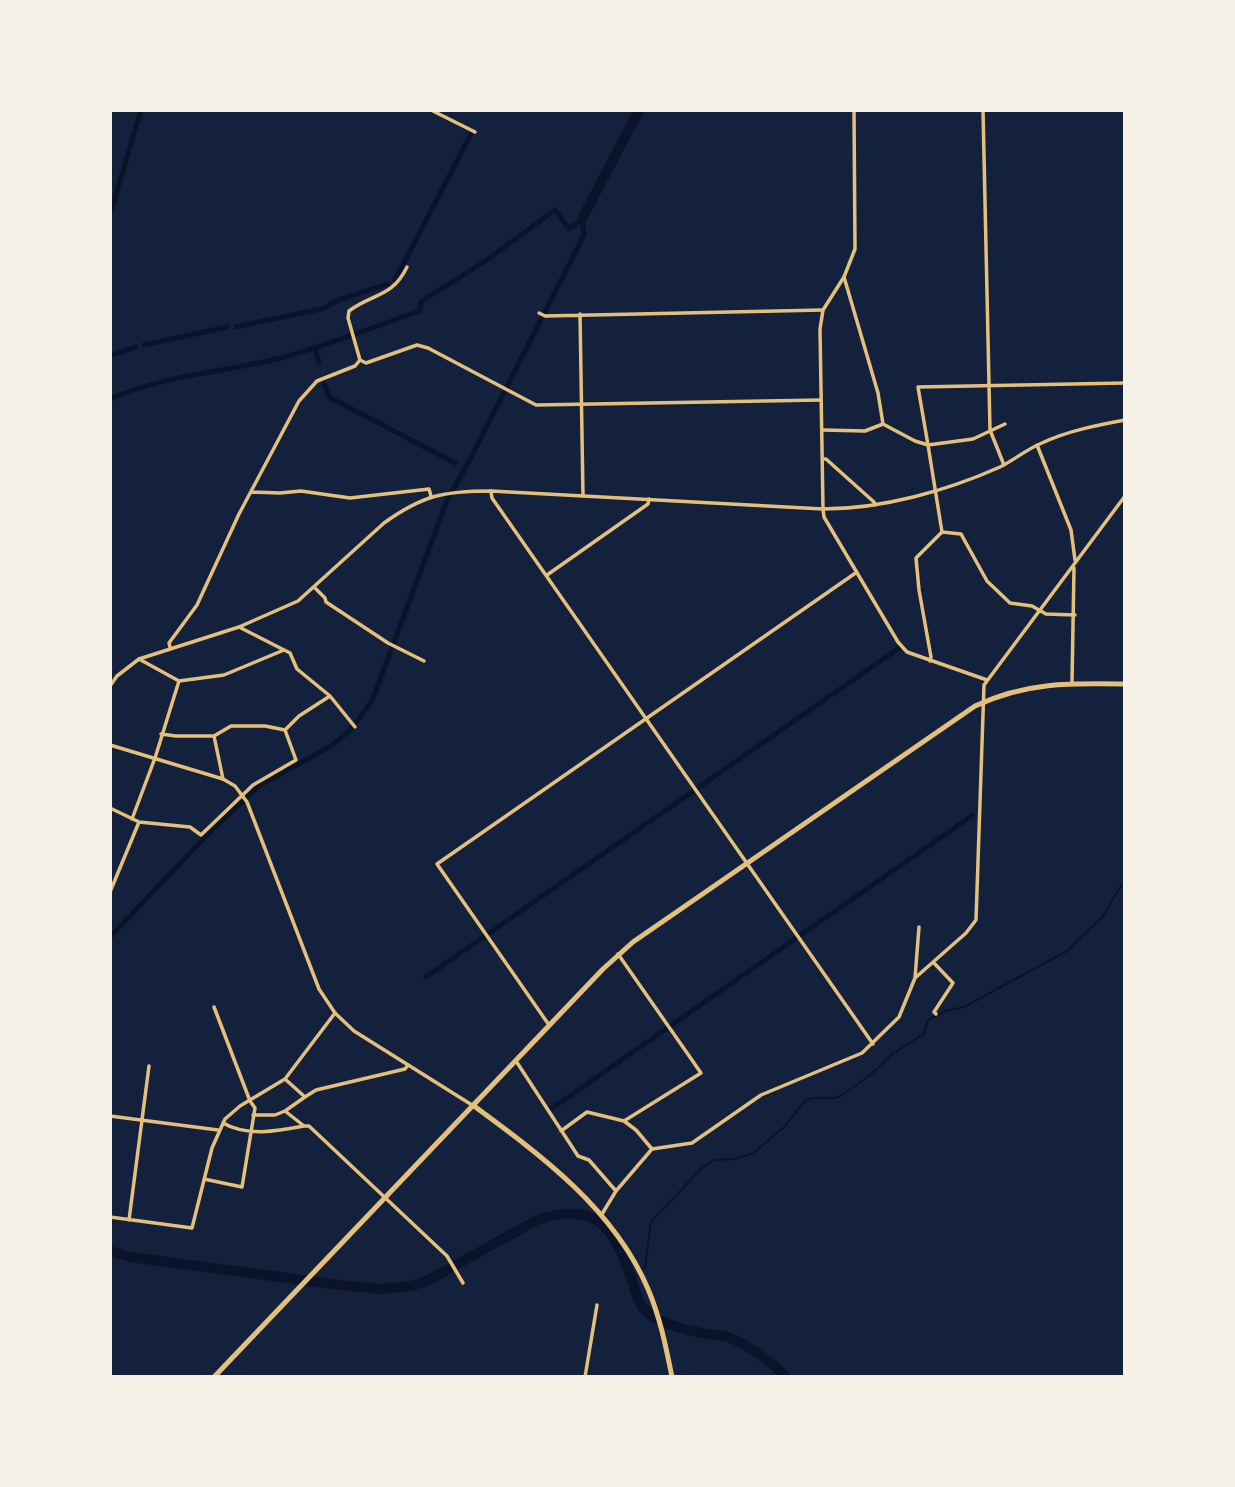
<!DOCTYPE html>
<style>
body{margin:0}
#map{position:relative;width:1235px;height:1487px;overflow:hidden;background:#14213d;font-family:"Space Grotesk",sans-serif}
canvas{display:block}
.frame{position:absolute;inset:0;border:112px solid #f6f1e7;pointer-events:none}
</style>
<div id="map">
<canvas width="1235" height="1487"></canvas>
<div class="frame"></div>
</div>
<script>
const c = document.querySelector('canvas').getContext('2d');
c.lineJoin = 'round';
function trace(path, color, width, dash) { c.strokeStyle = color; c.lineWidth = width; c.lineCap = dash ? 'butt' : 'round'; c.setLineDash(dash || []); c.stroke(path); }
trace(new Path2D(`
 M 641,1269 L 645,1267 L 651,1222 L 701,1169 L 714,1160 L 735,1159 L 752,1154 L 784,1127 L 805,1101 L 812,1098 L 835,1098 L 842,1095 L 869,1076 L 892,1054 L 924,1034 L 928,1020 L 945,1011 L 964,1007 L 1067,951 L 1102,917 L 1125,880`), '#0b132b', 2);
trace(new Path2D(`
 M 110,214 L 141,110
 M 395,280 L 471,134
 M 236,327 L 325,308 L 338,300 L 388,284
 M 144,345 L 227,327
 M 315,349 L 319,363
 M 110,356 L 136,347
 M 324,383 L 329,397 L 455,463
 M 110,399 C 163,376 222,372 277,359 C 326,346 373,327 420,311 L 421,302 L 488,259 L 555,210 L 569,229 L 582,219
 M 110,937 L 208,834 L 260,785 L 331,746 L 350,730 L 372,701 L 448,498 L 465,469 L 580,243 L 584,235 L 582,219
 M 426,977 L 899,648
 M 551,1109 L 973,815`), '#0b132b', 5);
trace(new Path2D(`
 M 582,219 L 639,110
 M 110,1251 L 130,1257 L 340,1285 L 382,1289 L 411,1286 L 429,1280 L 537,1220 C 595,1200 613,1227 631,1277 C 635,1288 637,1303 646,1311 C 660,1325 688,1330 707,1334 C 714,1335 721,1335 728,1337 C 742,1342 754,1350 765,1359 C 772,1364 780,1369 785,1377`), '#0b132b', 10);
trace(new Path2D(`
 M 431,110 L 475,132
 M 983,110 L 990,430 L 1004,465
 M 844,277 L 878,393 L 883,424
 M 539,313 L 545,316 L 823,310
 M 580,314 L 583,496
 M 360,360 L 366,363 L 417,345 L 428,348 L 536,405 L 821,400
 M 1005,424 L 973,439 L 928,445 L 918,387 L 1125,383
 M 823,430 L 865,431 L 883,424 L 915,441 L 928,445 L 942,532 L 916,558 L 919,590 L 931,657 L 930,661
 M 1037,445 L 1071,530 L 1075,560
 M 823,459 L 826,459 L 874,502 L 875,505
 M 491,491 L 492,498 L 873,1044
 M 251,492 L 280,493 L 301,491 L 350,498 L 429,489 L 431,496
 M 823,509 L 824,517 L 898,642 L 907,652 L 987,680
 M 942,532 L 961,534 L 987,581 L 1010,603 L 1032,606 L 1046,614 L 1075,615
 M 547,575 L 648,504 L 649,499
 M 315,588 L 325,598 L 326,602 L 388,643 L 424,661
 M 239,627 L 290,653 L 297,669 L 330,696
 M 170,647 L 169,643 L 197,605 L 239,514 L 299,401 L 317,381 L 355,366 L 360,360 L 348,318 L 349,311 C 373,293 392,298 407,267
 M 139,659 L 179,681 L 224,675 L 284,650
 M 1072,683 L 1074,568
 M 285,730 L 299,716 L 330,696 L 355,727
 M 214,736 L 223,779
 M 110,808 L 139,822 L 190,827 L 201,835 L 253,785 L 296,760 L 285,730 L 265,726 L 231,726 L 214,736 L 176,736 L 161,734
 M 132,819 L 155,758 L 179,681
 M 110,892 L 139,822
 M 934,963 L 953,983 L 934,1012 L 936,1014
 M 915,978 L 919,927
 M 549,1025 L 437,864 L 857,572
 M 516,1061 L 578,1156 L 589,1160 L 616,1191
 M 285,1079 L 305,1097 L 285,1111 L 304,1126 L 309,1126 L 447,1256 L 463,1283
 M 305,1097 L 316,1090 L 405,1069 L 408,1065
 M 253,1115 L 275,1115 L 285,1111
 M 110,1116 L 218,1130
 M 624,1121 L 636,1130 L 652,1149
 M 223,1123 C 247,1137 278,1131 304,1126
 M 561,1131 L 587,1112 L 624,1121 L 701,1073 L 618,954
 M 204,1179 L 242,1187 L 255,1108 L 250,1101 L 214,1007
 M 602,1214 L 616,1191 L 652,1149 L 692,1143 L 761,1095 L 862,1053 L 899,1017 L 915,978 L 966,933 L 976,920 L 984,685 L 1125,496
 M 110,1217 L 192,1228 L 212,1148 L 225,1119 L 240,1106 L 285,1079 L 335,1013
 M 129,1220 L 149,1066
 M 585,1377 L 597,1305`), '#e5c07b', 3.5);
trace(new Path2D(`
 M 823,508 L 820,329 L 823,310 L 844,277 L 855,249 L 854,110
 M 110,686 L 117,676 L 139,659 L 239,627 L 298,601 L 384,523 C 423,495 444,491 491,491 L 823,509 C 882,509 946,491 1000,467 C 1014,460 1027,449 1042,443 C 1067,431 1098,425 1125,420
 M 110,745 L 223,779 L 235,786 L 247,802 L 319,989 L 335,1013 L 354,1031 L 472,1105`), '#e5c07b', 3.5);
trace(new Path2D(`
 M 474,1106 C 542,1156 614,1209 648,1289 C 660,1317 666,1347 672,1377
 M 214,1377 L 603,969 L 633,942 L 975,706 C 1026,682 1070,683 1125,684`), '#e5c07b', 5);
</script>
